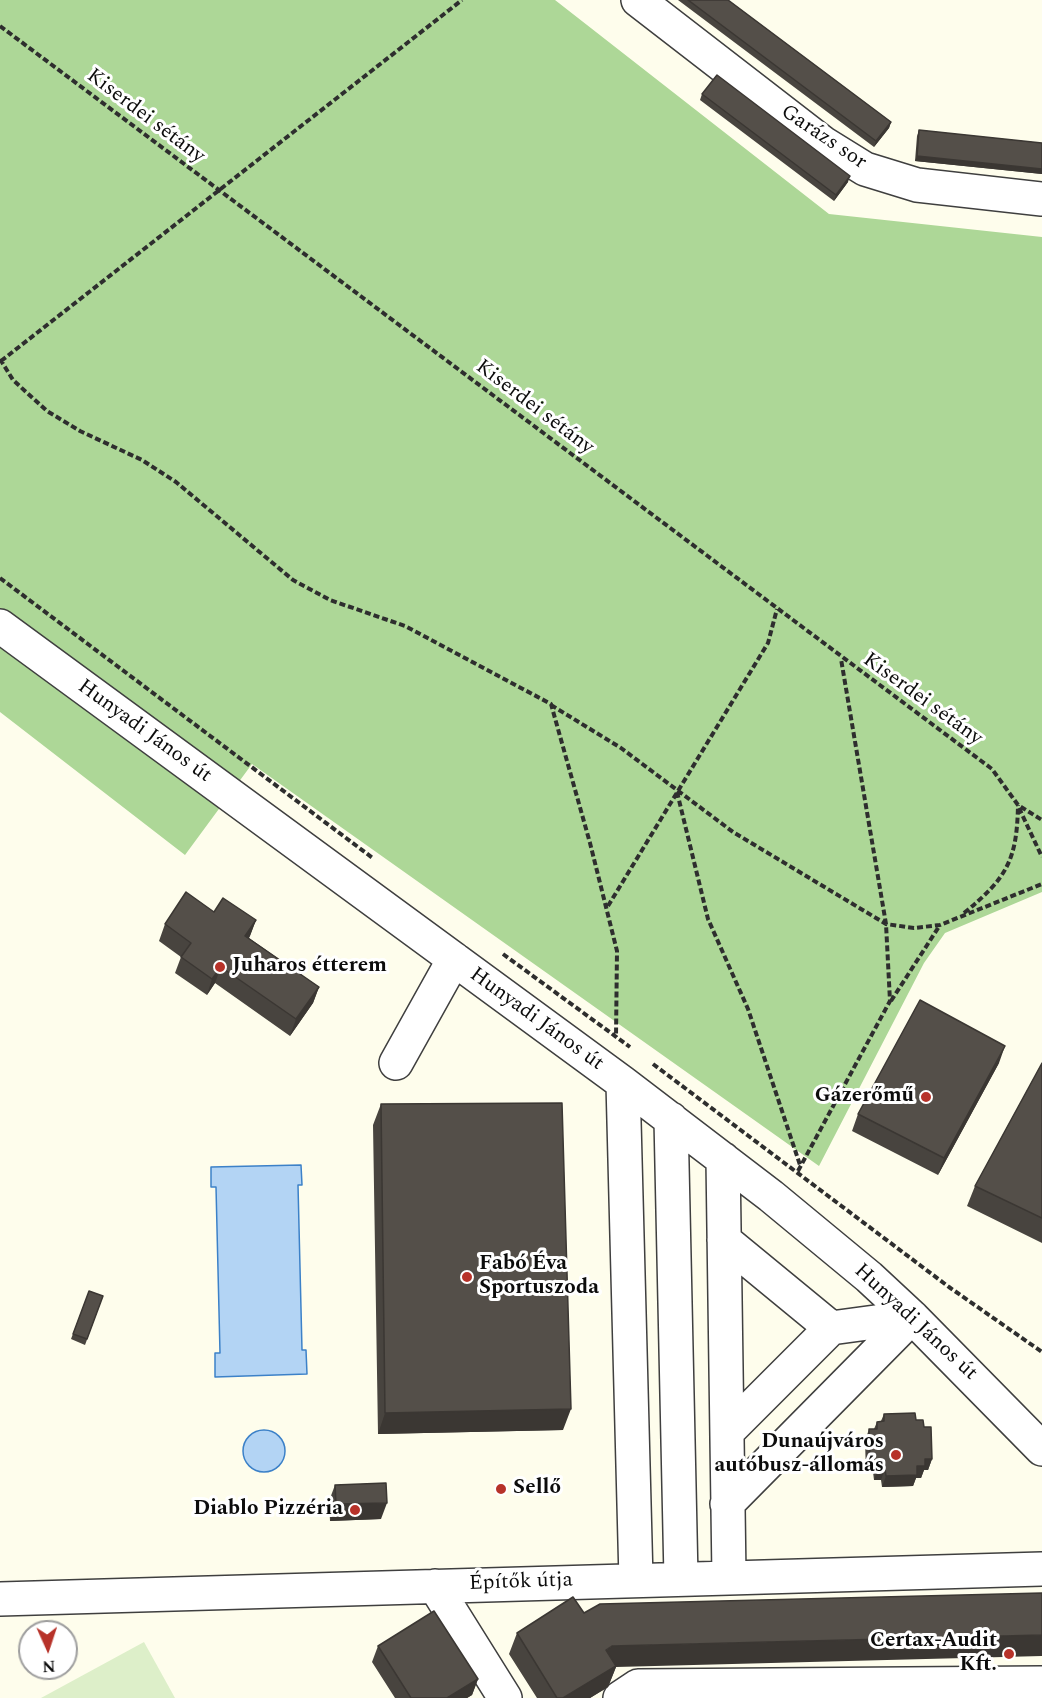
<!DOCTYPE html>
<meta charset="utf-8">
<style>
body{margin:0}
#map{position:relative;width:1042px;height:1698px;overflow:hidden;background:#fefdec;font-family:Spectral,serif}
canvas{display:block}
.north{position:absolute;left:18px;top:1620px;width:60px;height:60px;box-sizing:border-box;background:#fff;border:2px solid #9e9e9e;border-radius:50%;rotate:177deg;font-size:16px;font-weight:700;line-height:24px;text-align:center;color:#0c0c0c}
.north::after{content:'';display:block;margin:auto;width:21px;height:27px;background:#b73229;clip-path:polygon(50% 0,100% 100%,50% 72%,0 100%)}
</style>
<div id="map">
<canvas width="1042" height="1698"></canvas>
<div class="north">N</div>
</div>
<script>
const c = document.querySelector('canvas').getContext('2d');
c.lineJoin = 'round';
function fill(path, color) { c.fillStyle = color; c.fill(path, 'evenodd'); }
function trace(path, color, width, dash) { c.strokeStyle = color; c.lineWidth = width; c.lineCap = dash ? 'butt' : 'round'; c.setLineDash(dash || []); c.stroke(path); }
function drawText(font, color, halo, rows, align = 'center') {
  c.font = font + ' Spectral,serif'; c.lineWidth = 6; c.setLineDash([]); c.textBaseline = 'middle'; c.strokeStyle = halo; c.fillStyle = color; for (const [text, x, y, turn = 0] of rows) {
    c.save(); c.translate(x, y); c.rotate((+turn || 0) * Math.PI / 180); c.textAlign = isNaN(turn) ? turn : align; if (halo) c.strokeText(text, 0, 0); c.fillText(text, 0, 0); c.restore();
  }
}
fill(new Path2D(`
 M 0,0 L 555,0 L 829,214 L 1042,237 L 1042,892 L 945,933 L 924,963 L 819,1166 L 252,764 L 185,855 L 0,712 Z`), '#add797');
fill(new Path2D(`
 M 144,1642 L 175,1698 L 41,1698 Z`), '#ddefc9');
const water = new Path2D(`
 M 301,1165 L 302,1185 L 298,1185 L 302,1350 L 306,1350 L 307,1374 L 215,1377 L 215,1353 L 220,1353 L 216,1187 L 211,1187 L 211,1167 Z
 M243 1451a21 21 0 1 1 42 0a21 21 0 1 1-42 0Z`);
fill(water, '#b3d4f4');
trace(water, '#3c81c8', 1.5);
const minor = new Path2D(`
 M 638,0 L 823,143 L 865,169 L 917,185 L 1042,199
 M 0,626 L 623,1083 L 771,1196 L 869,1277 L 912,1317 L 1042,1449
 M 396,1063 L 454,959
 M 623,1083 L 636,1580
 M 671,1119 L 681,1578
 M 723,1159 L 729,1577
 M 724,1240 L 831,1328
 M 727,1432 L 831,1328 L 912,1317
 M 727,1504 L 912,1317
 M 435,1586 L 505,1698
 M 0,1599 L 1042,1569
 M 620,1698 L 638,1686 L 1042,1683`);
trace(minor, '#3f3f3f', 36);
trace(new Path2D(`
 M 0,26 L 992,769 L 1018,805 L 1042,820
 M 0,359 L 13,380 L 47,411 L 80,431 L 142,460 L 176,482 L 293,580 L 330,600 L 405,626 L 551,704 L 590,843 L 617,951 L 616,1037
 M 1,361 L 462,0
 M 0,578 L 374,859
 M 551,705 L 621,748 L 733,832 L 886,924 L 914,928 L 940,925 L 1042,884
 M 677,792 L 708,919 L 748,1009 L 800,1165
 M 1019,808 L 1042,857
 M 608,906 L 768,643 L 777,609
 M 964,913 C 1007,878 1017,860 1018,805
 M 503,954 L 630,1047
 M 891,1001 L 940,925
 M 653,1064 L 949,1287 L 1042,1352
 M 798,1171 L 890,1001 L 886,924 L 841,659`), '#2e2e2e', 4, [6, 3]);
trace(minor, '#fff', 33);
fill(new Path2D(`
 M 678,0 L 728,0 L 891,122 L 889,128 L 874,147 Z
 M 702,94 L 848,182 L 834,201 L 700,100 Z
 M 919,130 L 1042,143 L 1042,174 L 915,161 L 917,136 Z
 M 214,912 L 256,920 L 249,938 L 319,987 L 313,1003 L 290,1036 L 215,983 L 207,995 L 175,973 L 181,957 L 159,941 L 165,924 Z
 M 999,1063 L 938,1175 L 852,1131 L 858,1114 Z
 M 1042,1063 L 1042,1243 L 967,1206 L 975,1186 Z
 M 381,1104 L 563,1430 L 378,1434 L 373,1125 Z
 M 89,1291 L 103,1296 L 85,1345 L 71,1339 Z
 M 884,1414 L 916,1420 L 924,1427 L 932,1459 L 928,1470 L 924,1470 L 921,1478 L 916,1478 L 913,1486 L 882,1487 L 881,1480 L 874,1480 L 873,1472 L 866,1473 L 865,1441 L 869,1429 L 874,1429 L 877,1422 L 881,1421 Z
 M 335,1485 L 381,1519 L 330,1521 L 329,1501 Z
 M 517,1633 L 616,1667 L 608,1687 L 590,1698 L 537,1698 L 509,1654 Z
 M 378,1646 L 478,1679 L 472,1695 L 467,1698 L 395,1698 L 372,1662 Z`), '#48443f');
fill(new Path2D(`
 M 891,122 L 889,128 L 874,147 L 876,141 Z
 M 917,156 L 1042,169 L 1042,174 L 915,161 Z
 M 850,176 L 848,182 L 834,201 L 836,195 Z
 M 256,920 L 250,936 L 240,952 L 245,936 Z
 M 221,967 L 215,983 L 207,995 L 212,979 Z
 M 319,987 L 313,1003 L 290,1036 L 296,1019 Z
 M 1005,1046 L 999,1063 L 938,1175 L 944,1158 Z
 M 571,1409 L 563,1430 L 378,1434 L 385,1413 Z
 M 925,1459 L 932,1459 L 928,1470 L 924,1470 L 921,1478 L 916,1478 L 913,1486 L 882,1487 L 886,1476 L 917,1466 Z
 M 870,1461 L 877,1461 L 873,1472 L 866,1473 Z
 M 878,1468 L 885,1469 L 881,1480 L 874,1480 Z
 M 387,1503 L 381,1519 L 330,1521 L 336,1504 Z
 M 1042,1635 L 1042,1656 L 616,1667 L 608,1687 L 590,1698 L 563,1698 L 606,1650 L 612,1646 Z
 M 478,1679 L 472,1695 L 467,1698 L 447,1698 Z`), '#3b3733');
const building = new Path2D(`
 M 688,0 L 728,0 L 891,122 L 876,141 Z
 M 717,75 L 850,176 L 836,195 L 702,94 Z
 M 919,130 L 1042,143 L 1042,169 L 917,156 Z
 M 186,892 L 214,912 L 223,898 L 256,920 L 245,936 L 319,987 L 296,1019 L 221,967 L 212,979 L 181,957 L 191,943 L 165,924 Z
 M 920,1000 L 1005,1046 L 944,1158 L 858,1114 Z
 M 1042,1063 L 1042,1218 L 975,1186 Z
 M 562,1103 L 571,1409 L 385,1413 L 381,1104 Z
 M 89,1291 L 103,1296 L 87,1339 L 73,1334 Z
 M 915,1413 L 916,1420 L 923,1420 L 924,1427 L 931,1427 L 932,1459 L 925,1459 L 925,1466 L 917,1466 L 917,1475 L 886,1476 L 885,1469 L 878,1468 L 877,1461 L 870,1461 L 869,1429 L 877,1429 L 877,1422 L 884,1421 L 884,1414 Z
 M 386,1483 L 387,1503 L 336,1504 L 335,1485 Z
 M 1042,1593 L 1042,1635 L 612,1646 L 606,1650 L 616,1666 L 563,1698 L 557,1698 L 517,1633 L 573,1597 L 584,1613 L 600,1604 Z
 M 434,1611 L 478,1679 L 447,1698 L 411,1698 L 378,1646 Z`);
fill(building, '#544f49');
trace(building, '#3b3733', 1.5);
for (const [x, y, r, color] of [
 [220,967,6,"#b73229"],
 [926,1097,6,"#b73229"],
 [467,1277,6,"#b73229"],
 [896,1455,6,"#b73229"],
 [501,1489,6,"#b73229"],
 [355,1510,6,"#b73229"],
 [1009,1654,6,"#b73229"]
]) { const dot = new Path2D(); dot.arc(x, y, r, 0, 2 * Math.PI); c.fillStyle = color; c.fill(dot); trace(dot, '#fff', 2); }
drawText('21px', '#0c0c0c', '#fff', [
 ["Kiserdei sétány",145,117,37],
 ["Garázs sor",823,138,34],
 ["Kiserdei sétány",534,408,37],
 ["Kiserdei sétány",922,700,36],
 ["Hunyadi János út",144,732,36],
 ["Hunyadi János út",536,1020,36],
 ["Hunyadi János út",915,1323,43],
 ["Építők útja",521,1583,-2]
]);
drawText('bold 21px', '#0c0c0c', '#fff', [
 ["Juharos étterem",232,967,"left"],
 ["Gázerőmű",914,1097],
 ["Fabó Éva",479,1265,"left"],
 ["Sportuszoda",479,1289,"left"],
 ["Dunaújváros",884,1443],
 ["autóbusz-állomás",884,1467],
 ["Sellő",513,1489,"left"],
 ["Diablo Pizzéria",343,1510],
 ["Certax-Audit",997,1642],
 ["Kft.",997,1666]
], 'right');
</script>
